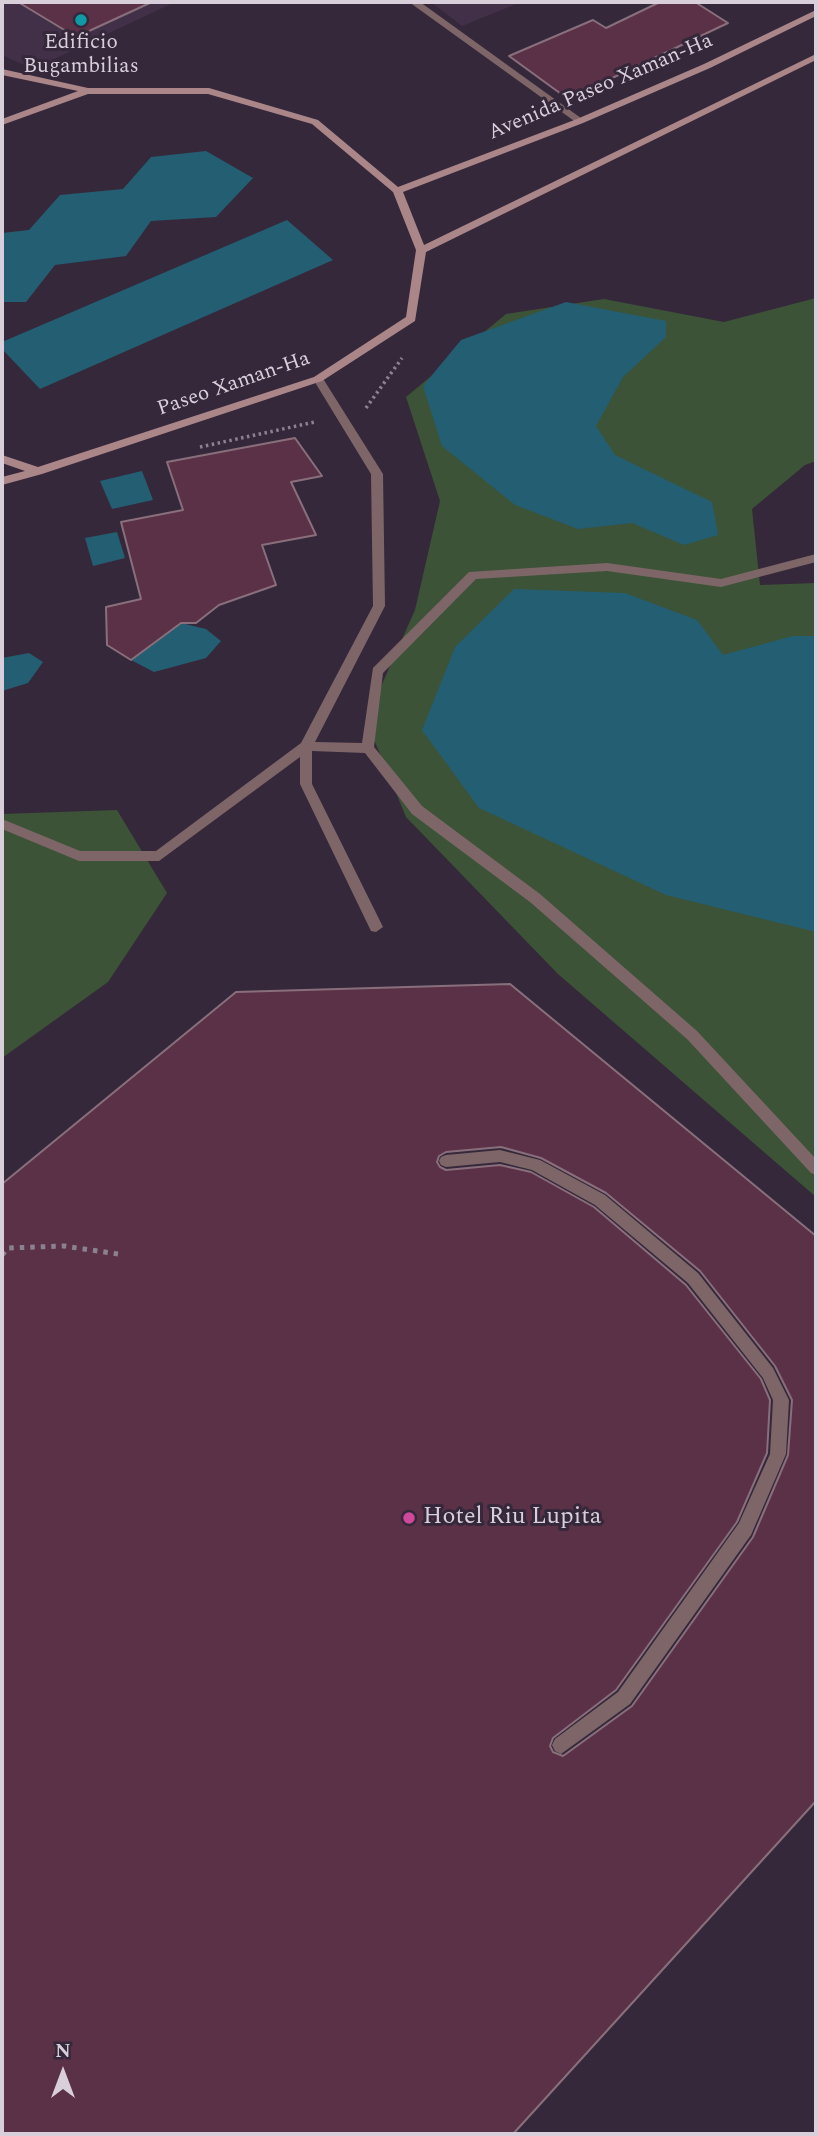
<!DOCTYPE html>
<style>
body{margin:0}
#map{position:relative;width:818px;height:2136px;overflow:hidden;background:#36283b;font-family:Spectral,serif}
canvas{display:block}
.frame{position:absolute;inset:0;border:4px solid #d8cfdb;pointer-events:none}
.north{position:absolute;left:28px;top:2038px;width:70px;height:70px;-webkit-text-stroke:5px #36283b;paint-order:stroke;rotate:0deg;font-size:19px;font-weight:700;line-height:28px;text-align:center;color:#d8cfdb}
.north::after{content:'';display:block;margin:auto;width:24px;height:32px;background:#d8cfdb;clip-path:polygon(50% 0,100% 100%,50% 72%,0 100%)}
</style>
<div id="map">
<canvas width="818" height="2136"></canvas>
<div class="frame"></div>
<div class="north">N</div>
</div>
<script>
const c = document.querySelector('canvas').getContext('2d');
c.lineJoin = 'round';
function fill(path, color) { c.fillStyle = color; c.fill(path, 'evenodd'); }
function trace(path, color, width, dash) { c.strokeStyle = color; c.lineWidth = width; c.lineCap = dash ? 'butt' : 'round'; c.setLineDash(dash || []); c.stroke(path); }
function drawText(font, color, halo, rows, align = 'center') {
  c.font = font + ' Spectral,serif'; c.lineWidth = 6; c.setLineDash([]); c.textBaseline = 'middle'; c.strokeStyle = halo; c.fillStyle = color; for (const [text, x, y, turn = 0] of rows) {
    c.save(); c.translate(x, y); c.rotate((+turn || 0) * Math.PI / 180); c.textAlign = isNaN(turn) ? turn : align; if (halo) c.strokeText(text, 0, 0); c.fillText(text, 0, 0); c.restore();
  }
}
fill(new Path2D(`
 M 2,2 L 175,2 L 33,69 L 2,55 Z
 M 431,2 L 521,2 L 462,26 Z`), '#423048');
fill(new Path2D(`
 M 816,298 L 816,461 L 805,465 L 752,509 L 760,585 L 816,583 L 816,1197 L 558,974 L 406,817 L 366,720 L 415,610 L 440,501 L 406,397 L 506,314 L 604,299 L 724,322 Z
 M 117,810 L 167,893 L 108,982 L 2,1058 L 2,814 Z`), '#3c5337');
fill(new Path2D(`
 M 206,151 L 253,178 L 216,217 L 151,221 L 126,256 L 55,265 L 26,302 L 2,302 L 2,233 L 29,230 L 60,195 L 123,189 L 151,157 Z
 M 287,220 L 333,260 L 40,389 L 2,349 L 2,342 Z
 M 566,302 L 666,321 L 666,337 L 623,377 L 596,426 L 615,455 L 712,502 L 718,535 L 684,545 L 632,523 L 578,529 L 515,505 L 442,446 L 423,386 L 461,340 Z
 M 142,471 L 153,500 L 112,509 L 100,481 Z
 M 117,532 L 125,558 L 93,566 L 85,538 Z
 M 514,589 L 625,593 L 697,620 L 723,655 L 793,636 L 816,636 L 816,932 L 666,895 L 479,808 L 422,730 L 455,647 Z
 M 181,623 L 206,629 L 221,641 L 206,658 L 154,672 L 131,660 Z
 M 29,653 L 43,662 L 28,683 L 2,691 L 2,658 Z`), '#245e72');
const building = new Path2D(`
 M 18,2 L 152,2 L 76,37 Z
 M 660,2 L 695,2 L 728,23 L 568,99 L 509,56 L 593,20 L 606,28 Z
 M 295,438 L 322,476 L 291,482 L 316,535 L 262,545 L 276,585 L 219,605 L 196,623 L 181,623 L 131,660 L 107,645 L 106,607 L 141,599 L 121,522 L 183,510 L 167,462 Z
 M 510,984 L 816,1236 L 816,1801 L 513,2134 L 2,2134 L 2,1184 L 236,992 ZM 501,1147 L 541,1158 L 606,1193 L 700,1271 L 775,1366 L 792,1400 L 788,1455 L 753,1537 L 632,1706 L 563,1756 L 553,1752 L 550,1746 L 553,1738 L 616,1690 L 737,1522 L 767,1453 L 770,1400 L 761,1379 L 686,1285 L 594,1207 L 531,1172 L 500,1165 L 446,1170 L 440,1167 L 437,1162 L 439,1156 L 446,1152 Z`);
fill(building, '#5b3148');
trace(building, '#896f7c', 2);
trace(new Path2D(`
 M 366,408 L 402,358
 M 200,447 L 315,422`), '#8c8190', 3.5, [2.5, 3.5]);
trace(new Path2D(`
 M 2,1255 L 8,1248 L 64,1246 L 118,1254`), '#8c8190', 5, [4.5, 6]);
fill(new Path2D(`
 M 318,375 L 322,377 L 383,474 L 385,606 L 315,742 L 362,743 L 373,668 L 469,572 L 607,563 L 721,579 L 816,554 L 816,562 L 721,587 L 607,571 L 476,579 L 383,673 L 374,747 L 422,806 L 540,894 L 697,1031 L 816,1159 L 816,1175 L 811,1173 L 687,1039 L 530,902 L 412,814 L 365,753 L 312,751 L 312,784 L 383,927 L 376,932 L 371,931 L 300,784 L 300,757 L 159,861 L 79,861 L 2,829 L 2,819 L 80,851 L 156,851 L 301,743 L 373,606 L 371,474 L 313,379 Z
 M 500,1150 L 540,1160 L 605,1195 L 698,1273 L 773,1368 L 789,1400 L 786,1454 L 751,1535 L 630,1704 L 561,1754 L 555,1751 L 552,1745 L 555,1739 L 618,1692 L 739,1523 L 770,1454 L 773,1400 L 763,1378 L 688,1283 L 595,1205 L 532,1170 L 500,1162 L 446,1167 L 441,1165 L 439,1161 L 441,1157 L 446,1155 Z`), '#7e6668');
fill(new Path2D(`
 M 409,2 L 420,2 L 585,121 L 577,123 Z`), '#7e6668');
fill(new Path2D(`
 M 816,10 L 816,16 L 710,68 L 583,123 L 403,192 L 424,245 L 816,54 L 816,60 L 426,252 L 415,321 L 322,381 L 42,474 L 2,485 L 2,477 L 25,471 L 2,463 L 2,455 L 38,467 L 314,377 L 406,317 L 416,250 L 393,192 L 312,124 L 208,94 L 88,94 L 2,125 L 2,119 L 78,91 L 2,75 L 2,69 L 88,88 L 209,88 L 318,120 L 398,187 L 577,119 L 704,64 Z`), '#ab8689');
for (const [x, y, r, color] of [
 [81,20,7,"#0f9aa8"],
 [409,1518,7,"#d1479c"]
]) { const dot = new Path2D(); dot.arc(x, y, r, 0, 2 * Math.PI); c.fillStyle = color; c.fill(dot); trace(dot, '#36283b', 2.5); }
drawText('21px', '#d8cfdb', '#36283b', [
 ["Edificio",81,44],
 ["Bugambilias",81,68]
]);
drawText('21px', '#d8cfdb', '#36283b', [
 ["Avenida Paseo Xaman-Ha",601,88,-23],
 ["Paseo Xaman-Ha",234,385,-19]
]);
drawText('24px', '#d8cfdb', '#36283b', [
 ["Hotel Riu Lupita",423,1518]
], 'left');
</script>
